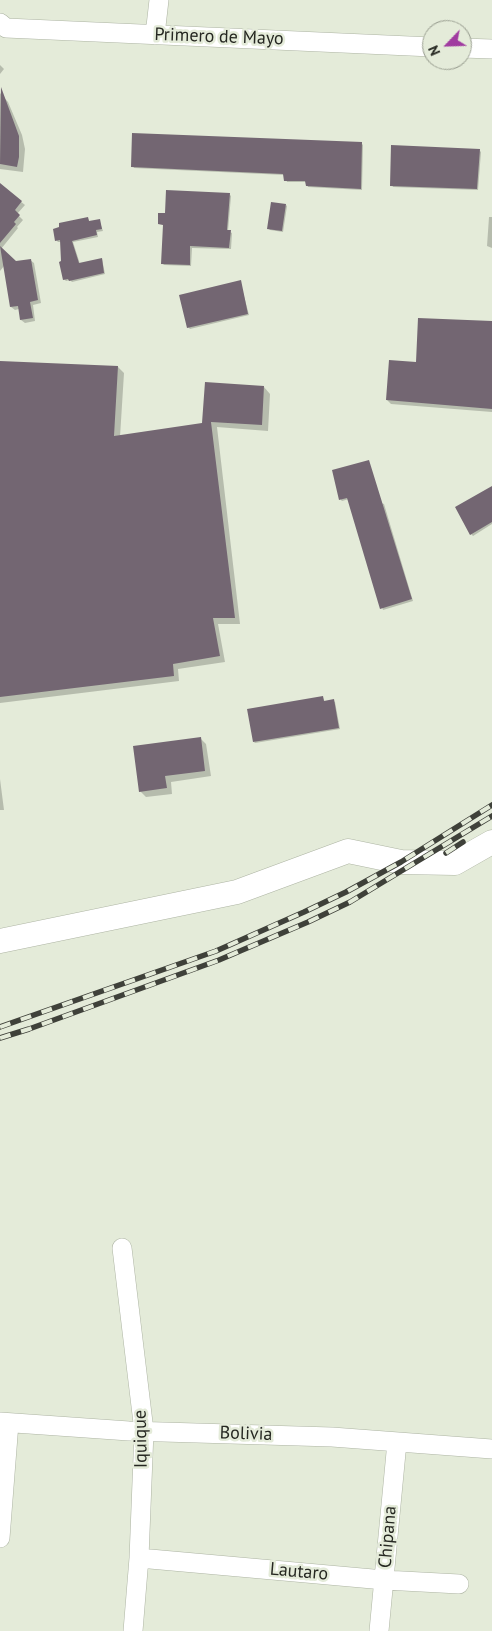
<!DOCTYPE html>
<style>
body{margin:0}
#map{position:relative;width:492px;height:1631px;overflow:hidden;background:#e4ebd9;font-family:"PT Sans",sans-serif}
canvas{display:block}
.north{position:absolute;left:422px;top:20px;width:50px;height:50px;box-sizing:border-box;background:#e4ebd9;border:1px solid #989d8f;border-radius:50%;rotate:246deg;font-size:14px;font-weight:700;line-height:20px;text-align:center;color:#252721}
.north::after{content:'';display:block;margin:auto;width:18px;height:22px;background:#a03ba0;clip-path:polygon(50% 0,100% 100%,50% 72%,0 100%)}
</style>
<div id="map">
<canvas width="492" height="1631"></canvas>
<div class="north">N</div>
</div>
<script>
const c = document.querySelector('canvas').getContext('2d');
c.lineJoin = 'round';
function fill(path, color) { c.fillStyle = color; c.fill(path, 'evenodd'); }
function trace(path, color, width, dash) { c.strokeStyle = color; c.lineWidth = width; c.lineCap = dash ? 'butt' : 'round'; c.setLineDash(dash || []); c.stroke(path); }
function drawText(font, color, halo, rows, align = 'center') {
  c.font = font + ' "PT Sans",sans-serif'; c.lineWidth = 5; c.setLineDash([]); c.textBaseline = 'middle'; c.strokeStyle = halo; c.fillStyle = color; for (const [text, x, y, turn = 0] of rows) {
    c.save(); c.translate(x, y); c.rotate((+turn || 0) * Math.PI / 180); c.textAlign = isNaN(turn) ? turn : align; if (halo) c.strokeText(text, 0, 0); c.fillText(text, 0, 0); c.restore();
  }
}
fill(new Path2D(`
 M 0,65 L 4,69 L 0,74 Z
 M 0,93 L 8,102 L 22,135 L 25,149 L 23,172 L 0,169 Z
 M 362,144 L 363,145 L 362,190 L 308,187 L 307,182 L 287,182 L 285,175 L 134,168 L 133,166 Z
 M 479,150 L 481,152 L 478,190 L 393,187 L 392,185 Z
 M 0,185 L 25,205 L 17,214 L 23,220 L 17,227 L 18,228 L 1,249 L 16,263 L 30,260 L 34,263 L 41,303 L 33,305 L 35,321 L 25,323 L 21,320 L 19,309 L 15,310 L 11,307 L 4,266 L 0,271 Z
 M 229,194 L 231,196 L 228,231 L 232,233 L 231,249 L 192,248 L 191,266 L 164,265 L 163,264 L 165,226 L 160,223 L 166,215 Z
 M 286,205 L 287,206 L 283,232 L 270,230 L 268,228 Z
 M 489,217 L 492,217 L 492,248 L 487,246 Z
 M 88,219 L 90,222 L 99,220 L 103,231 L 97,232 L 98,237 L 73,242 L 80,264 L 102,259 L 105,274 L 72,282 L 70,280 L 66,281 L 64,279 L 62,242 L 58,242 L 57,241 L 54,230 Z
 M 240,281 L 249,315 L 190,329 L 188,327 Z
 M 492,322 L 492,412 L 391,404 L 387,400 L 417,363 Z
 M 0,363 L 118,367 L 124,373 L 120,437 L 203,424 L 264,387 L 270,394 L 268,431 L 217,427 L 240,624 L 218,624 L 225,662 L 178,669 L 179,681 L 0,703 Z
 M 369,462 L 381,503 L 384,504 L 413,601 L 383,610 L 349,499 L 342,501 L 341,500 L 333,471 Z
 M 492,487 L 492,524 L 473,536 L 471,534 Z
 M 323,698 L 325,702 L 333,701 L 335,702 L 340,729 L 255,743 L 254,742 Z
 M 200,738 L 206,744 L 211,776 L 171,782 L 172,794 L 146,797 L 140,791 Z
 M 0,779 L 4,810 L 0,810 Z`), '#0003');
fill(new Path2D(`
 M 1,87 L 19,136 L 19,157 L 17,167 L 0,164 Z
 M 132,133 L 362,142 L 361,189 L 306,186 L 305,181 L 284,181 L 283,174 L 131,167 Z
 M 391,145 L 480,149 L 477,189 L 390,186 Z
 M 0,183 L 22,201 L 15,210 L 20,215 L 14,222 L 16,224 L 0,243 Z
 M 166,190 L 230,193 L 227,230 L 231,230 L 229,248 L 190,246 L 190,265 L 161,264 L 163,225 L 158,224 L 158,213 L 165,213 Z
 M 271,202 L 286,204 L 282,231 L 267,229 Z
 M 88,217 L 89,221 L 100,219 L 102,229 L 96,230 L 97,235 L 72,241 L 79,263 L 102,258 L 104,273 L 69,281 L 68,279 L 63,280 L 59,262 L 61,261 L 60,240 L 55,241 L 53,229 L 59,227 L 59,223 Z
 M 0,246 L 16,261 L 31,259 L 38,300 L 30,302 L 33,318 L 20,320 L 18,306 L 10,307 Z
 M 241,280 L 248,314 L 187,328 L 179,295 Z
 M 418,318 L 492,321 L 492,409 L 386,400 L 389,360 L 416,362 Z
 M 0,361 L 118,366 L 114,436 L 202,423 L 205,382 L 264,386 L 262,425 L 211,422 L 235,618 L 213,618 L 220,656 L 173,664 L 174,676 L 0,697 Z
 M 369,460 L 412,599 L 380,609 L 347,498 L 339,500 L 332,470 Z
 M 492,486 L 492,522 L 470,535 L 455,507 Z
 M 323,696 L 324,701 L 334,699 L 339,728 L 253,742 L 247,709 Z
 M 201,737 L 205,771 L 165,776 L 167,788 L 139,792 L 133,746 Z`), '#736672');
const minor = new Path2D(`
 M 0,23 L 6,28 L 432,47
 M 155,35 L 159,0
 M 462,48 L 492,49
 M 122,1248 L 144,1431 L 139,1558 L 133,1631
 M 0,1422 L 129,1431 L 332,1437 L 492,1449
 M 0,1538 L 9,1423
 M 139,1558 L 384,1580 L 459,1584
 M 379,1631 L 397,1442`);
const major = new Path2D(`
 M 0,941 L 237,892 L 348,851 L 401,862 L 455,863 L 492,842`);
trace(minor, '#adb4a3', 20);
trace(major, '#adb4a3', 25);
trace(minor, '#fff', 19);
trace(major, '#fff', 24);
const rail = new Path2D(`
 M 446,853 L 463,842
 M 0,1027 L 216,951 L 304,912 L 346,892 L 401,862 L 492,805
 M 0,1038 L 29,1029 L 219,960 L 308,922 L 350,902 L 492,816`);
trace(rail, '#3f413a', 5.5);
trace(rail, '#e4ebd9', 4, [11]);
drawText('18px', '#252721', '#e4ebd9', [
 ["Primero de Mayo",219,37,2],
 ["Bolivia",246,1434,2],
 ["Iquique",141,1439,-91],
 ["Chipana",388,1537,-85],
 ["Lautaro",299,1572,5]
]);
</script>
